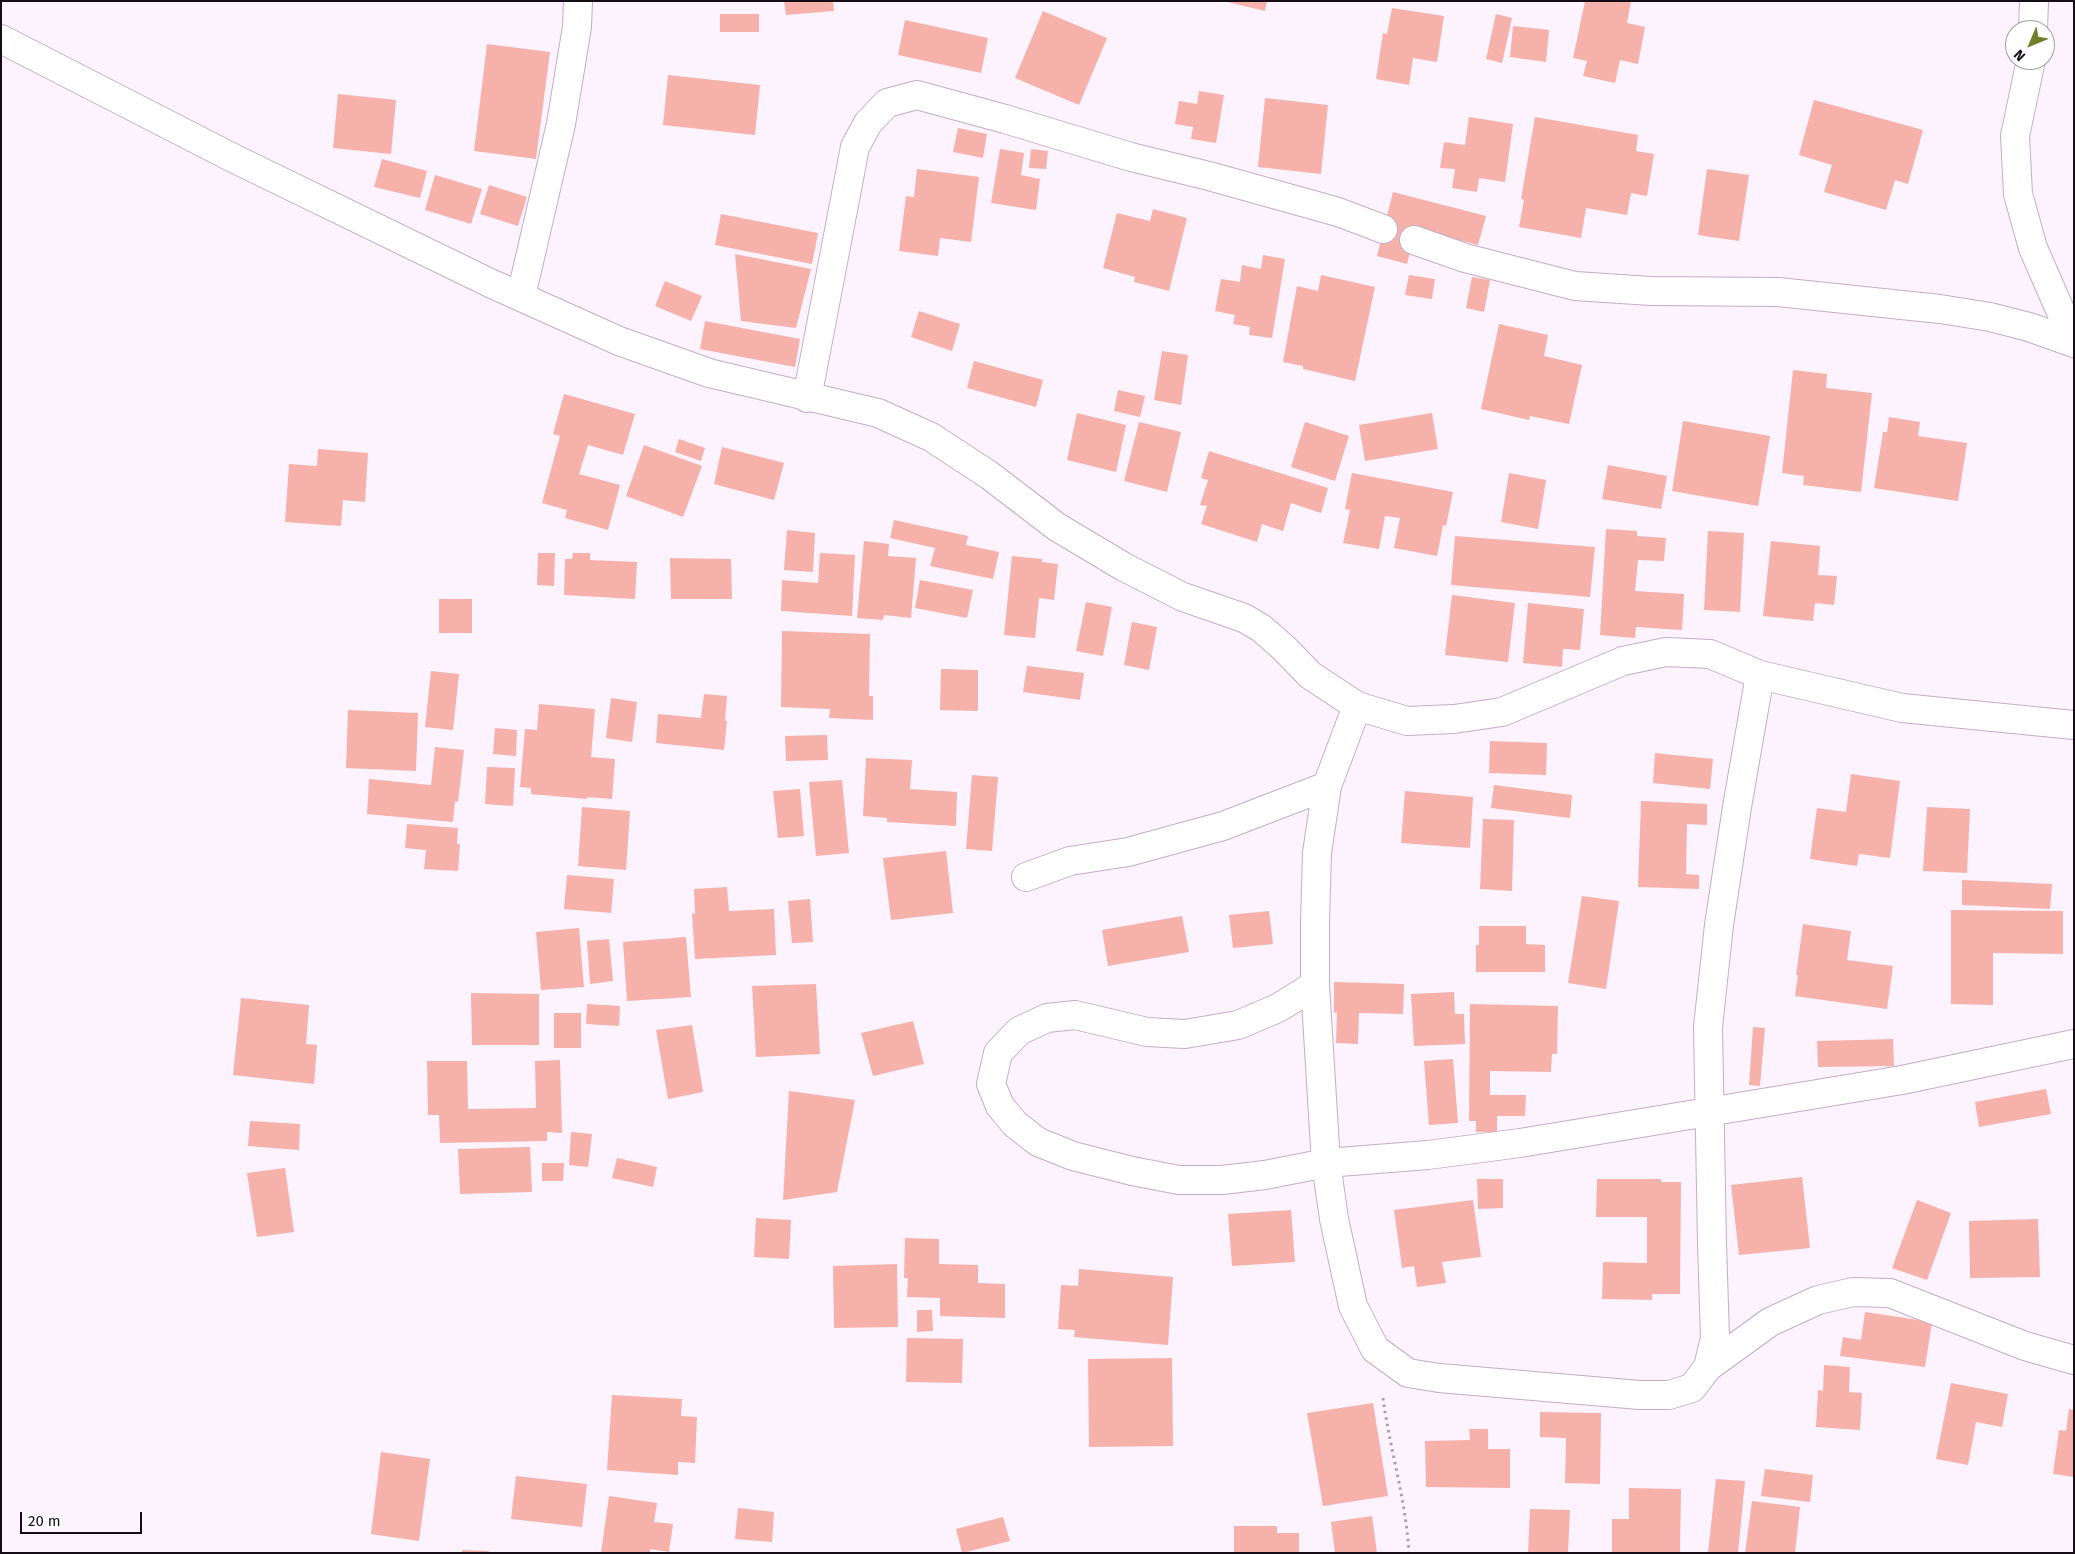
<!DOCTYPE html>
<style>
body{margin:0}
#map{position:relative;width:2075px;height:1554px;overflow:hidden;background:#fdf3fe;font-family:"Fira Sans",sans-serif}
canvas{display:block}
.frame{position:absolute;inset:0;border:2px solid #150d15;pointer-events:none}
.north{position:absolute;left:2005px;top:20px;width:50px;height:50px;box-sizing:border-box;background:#fff;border:1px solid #a19ea1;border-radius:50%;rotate:225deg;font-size:14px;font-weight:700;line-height:20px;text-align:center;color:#150d15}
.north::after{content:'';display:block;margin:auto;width:18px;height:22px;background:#717f2d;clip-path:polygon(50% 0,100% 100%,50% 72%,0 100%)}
.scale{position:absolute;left:20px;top:1512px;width:122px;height:22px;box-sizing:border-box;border:2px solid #150d15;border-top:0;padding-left:6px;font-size:15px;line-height:18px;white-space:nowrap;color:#150d15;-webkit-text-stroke:4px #fff;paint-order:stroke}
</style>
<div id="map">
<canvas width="2075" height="1554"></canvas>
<div class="frame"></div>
<div class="north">N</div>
<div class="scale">20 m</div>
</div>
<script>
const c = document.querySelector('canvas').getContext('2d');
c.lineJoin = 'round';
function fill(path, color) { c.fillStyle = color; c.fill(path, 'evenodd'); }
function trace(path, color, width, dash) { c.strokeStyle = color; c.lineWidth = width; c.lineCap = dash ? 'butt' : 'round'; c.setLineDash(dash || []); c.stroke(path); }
fill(new Path2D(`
 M 784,1 L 833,1 L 834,11 L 786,15 Z
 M 1223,1 L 1267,1 L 1265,11 Z
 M 1585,1 L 1631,1 L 1627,23 L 1645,27 L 1638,64 L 1620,60 L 1615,83 L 1583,76 L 1587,61 L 1573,58 Z
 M 1392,8 L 1444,16 L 1437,62 L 1413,58 L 1409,85 L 1376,79 L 1383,33 L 1387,34 Z
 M 1043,11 L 1107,38 L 1079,105 L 1015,78 Z
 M 720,14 L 759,14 L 759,32 L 720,32 Z
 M 1496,14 L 1512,18 L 1502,63 L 1486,59 Z
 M 905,20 L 988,38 L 981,73 L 898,55 Z
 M 1513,26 L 1549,30 L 1546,62 L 1510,57 Z
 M 487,44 L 550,52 L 536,159 L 474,151 Z
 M 668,75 L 760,85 L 755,135 L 663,125 Z
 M 1199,91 L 1224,95 L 1216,143 L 1191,139 L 1193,127 L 1175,124 L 1179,101 L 1197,104 Z
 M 338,94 L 396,100 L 391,154 L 333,148 Z
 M 1265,98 L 1328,105 L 1321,174 L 1258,167 Z
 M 1814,100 L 1923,130 L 1908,184 L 1895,180 L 1886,210 L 1824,192 L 1832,165 L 1799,155 Z
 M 1469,117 L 1513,124 L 1505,182 L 1479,178 L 1477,192 L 1452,188 L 1455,169 L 1440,168 L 1444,142 L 1465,145 Z
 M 1535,117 L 1638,135 L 1636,151 L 1654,154 L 1647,196 L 1631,193 L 1627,215 L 1586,208 L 1581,238 L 1519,227 L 1524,200 L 1521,199 Z
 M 958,128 L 987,134 L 983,158 L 953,152 Z
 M 1000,149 L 1024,153 L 1021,175 L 1040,179 L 1036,210 L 991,203 Z
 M 1031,149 L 1048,151 L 1046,169 L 1029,168 Z
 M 382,159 L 427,171 L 420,198 L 374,187 Z
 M 917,169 L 979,177 L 971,242 L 940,238 L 938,256 L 899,251 L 906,196 L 914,197 Z
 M 1707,169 L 1749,175 L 1739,241 L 1698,235 Z
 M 435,175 L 482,189 L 471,224 L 425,210 Z
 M 489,185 L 527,197 L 518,226 L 480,214 Z
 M 1393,192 L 1486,216 L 1478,245 L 1416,229 L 1407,264 L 1377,256 Z
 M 1153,209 L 1187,218 L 1169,291 L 1134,282 L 1135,277 L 1103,268 L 1117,213 L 1150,221 Z
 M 721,214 L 818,233 L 812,264 L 715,245 Z
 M 735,254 L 811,269 L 796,328 L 741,321 Z
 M 1263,255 L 1285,259 L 1272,338 L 1249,335 L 1250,327 L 1233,324 L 1235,315 L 1215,311 L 1221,279 L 1240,282 L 1242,265 L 1261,269 Z
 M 1321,275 L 1375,287 L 1355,381 L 1303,369 L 1303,366 L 1283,362 L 1297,286 L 1318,291 Z
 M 1409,275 L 1435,279 L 1432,299 L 1405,295 Z
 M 1472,277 L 1490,280 L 1484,312 L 1466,308 Z
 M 665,281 L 702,296 L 691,321 L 655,306 Z
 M 919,311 L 960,324 L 952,351 L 911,337 Z
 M 705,321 L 800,339 L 795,367 L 700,349 Z
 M 1499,324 L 1548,335 L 1544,356 L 1582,365 L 1569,424 L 1530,416 L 1529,420 L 1481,409 Z
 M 1162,351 L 1188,355 L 1181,405 L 1154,400 Z
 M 974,361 L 1043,380 L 1036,407 L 967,388 Z
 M 1793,370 L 1827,374 L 1826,388 L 1872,393 L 1861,492 L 1803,485 L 1804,476 L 1782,473 Z
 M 1118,390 L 1145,396 L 1140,417 L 1114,411 Z
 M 564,394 L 635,414 L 623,455 L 588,445 L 579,474 L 620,485 L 608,530 L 565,518 L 567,510 L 542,503 L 560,436 L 553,434 Z
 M 1077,413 L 1126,425 L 1116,472 L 1067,460 Z
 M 1432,413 L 1438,449 L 1365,461 L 1359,425 Z
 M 1889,417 L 1920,422 L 1918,436 L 1967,443 L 1958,501 L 1874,488 L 1883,432 L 1887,432 Z
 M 1683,421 L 1770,436 L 1758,506 L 1672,491 Z
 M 1139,422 L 1181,432 L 1167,492 L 1124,481 Z
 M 1305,422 L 1349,436 L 1335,481 L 1291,467 Z
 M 679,439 L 705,448 L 701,461 L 675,452 Z
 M 644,445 L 702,466 L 683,517 L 626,496 Z
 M 722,447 L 784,463 L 774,500 L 714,484 Z
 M 318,449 L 368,453 L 365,502 L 343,500 L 341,526 L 285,522 L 289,464 L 317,466 Z
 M 1209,451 L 1328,488 L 1321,513 L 1291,503 L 1283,531 L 1262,524 L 1257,542 L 1201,524 L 1207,506 L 1200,505 L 1208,480 L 1201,478 Z
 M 1608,465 L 1667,476 L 1661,509 L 1602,499 Z
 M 1352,473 L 1453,492 L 1446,526 L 1443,525 L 1437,556 L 1394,548 L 1400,518 L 1385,516 L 1379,549 L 1343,543 L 1350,510 L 1345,509 Z
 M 1509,473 L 1546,480 L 1538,529 L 1501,522 Z
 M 894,520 L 968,536 L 966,545 L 999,552 L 993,579 L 930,566 L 935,548 L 890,538 Z
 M 1606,529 L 1637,531 L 1637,536 L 1666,538 L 1664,561 L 1638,560 L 1635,591 L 1684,594 L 1682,630 L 1636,627 L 1635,638 L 1600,635 Z
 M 787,530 L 815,533 L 813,572 L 784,570 Z
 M 1708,531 L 1744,533 L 1740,612 L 1704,610 Z
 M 1455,536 L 1595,547 L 1590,597 L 1451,585 Z
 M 864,541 L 889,544 L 888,556 L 916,558 L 911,618 L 884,615 L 883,620 L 857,618 Z
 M 1771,541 L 1820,546 L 1818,575 L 1837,576 L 1834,605 L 1815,603 L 1813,621 L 1763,616 Z
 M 538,553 L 555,553 L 554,586 L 537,585 Z
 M 573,553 L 590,553 L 590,560 L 637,562 L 635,599 L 564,595 L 565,559 L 572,559 Z
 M 820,553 L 855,555 L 852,616 L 781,611 L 782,580 L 818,583 Z
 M 1012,556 L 1042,559 L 1042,562 L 1058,564 L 1054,600 L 1039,598 L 1035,638 L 1004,635 Z
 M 670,558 L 731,559 L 732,599 L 671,599 Z
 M 920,580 L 973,590 L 967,618 L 915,608 Z
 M 1452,595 L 1515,603 L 1508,662 L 1445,655 Z
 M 439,599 L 472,599 L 472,633 L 439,633 Z
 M 1086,602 L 1112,607 L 1103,656 L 1076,651 Z
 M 1528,603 L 1584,609 L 1580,650 L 1563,649 L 1562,667 L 1523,663 Z
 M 1132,622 L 1157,627 L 1149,670 L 1124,665 Z
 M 782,631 L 870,634 L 869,696 L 873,696 L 873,720 L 829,718 L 830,709 L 781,707 Z
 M 1027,666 L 1084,673 L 1080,700 L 1023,692 Z
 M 941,669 L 978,670 L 978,711 L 940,710 Z
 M 431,671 L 459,674 L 453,730 L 425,727 Z
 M 704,694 L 727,696 L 725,721 L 727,721 L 724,750 L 656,743 L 658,714 L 701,718 Z
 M 611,698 L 637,702 L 632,742 L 606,738 Z
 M 539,704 L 595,709 L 591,757 L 615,759 L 612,799 L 587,797 L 587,799 L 531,794 L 531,788 L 520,787 L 525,729 L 537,730 Z
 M 348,710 L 418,713 L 416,771 L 346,768 Z
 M 495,728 L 517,730 L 516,756 L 493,754 Z
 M 827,735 L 828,760 L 786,761 L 785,736 Z
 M 1490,741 L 1547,743 L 1546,775 L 1489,773 Z
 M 435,747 L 464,750 L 458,802 L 455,801 L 453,822 L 367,814 L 369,779 L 431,785 Z
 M 1655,753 L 1713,759 L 1710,789 L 1653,783 Z
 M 866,758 L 912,760 L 910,789 L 957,792 L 956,826 L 887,822 L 887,818 L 863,816 Z
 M 487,767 L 515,768 L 513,806 L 485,804 Z
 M 1851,774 L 1900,781 L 1890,858 L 1859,854 L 1857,866 L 1810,859 L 1817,808 L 1846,812 Z
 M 972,775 L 998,777 L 992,851 L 966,849 Z
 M 842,780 L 849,853 L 816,856 L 809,782 Z
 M 1494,785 L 1572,795 L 1570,818 L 1491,808 Z
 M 800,789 L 804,836 L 778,838 L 773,791 Z
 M 1405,791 L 1473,797 L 1470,848 L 1401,843 Z
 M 1641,801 L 1707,804 L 1707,825 L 1687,824 L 1686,874 L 1699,875 L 1699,889 L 1638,887 Z
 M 582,807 L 630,811 L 626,870 L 578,866 Z
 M 1927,807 L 1970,809 L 1967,873 L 1923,871 Z
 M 1483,819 L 1514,820 L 1512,891 L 1480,889 Z
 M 407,824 L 458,828 L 457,844 L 460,844 L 458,871 L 424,869 L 426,850 L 405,848 Z
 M 946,851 L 953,913 L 891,920 L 883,858 Z
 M 567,875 L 614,879 L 611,913 L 564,909 Z
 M 1962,880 L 2052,884 L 2050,909 L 1962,905 Z
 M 727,887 L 729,911 L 774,909 L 776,955 L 695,959 L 692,913 L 695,914 L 694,889 Z
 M 1582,896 L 1619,901 L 1606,989 L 1568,983 Z
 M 810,899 L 813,942 L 792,943 L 788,901 Z
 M 1951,910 L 2063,911 L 2063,954 L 1993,953 L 1993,1005 L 1951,1004 Z
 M 1269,911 L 1273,944 L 1233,948 L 1229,915 Z
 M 1182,916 L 1189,952 L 1108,966 L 1102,930 Z
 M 1803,924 L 1851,931 L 1847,960 L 1893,966 L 1887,1009 L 1795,996 L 1798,975 L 1796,975 Z
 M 1479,926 L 1526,926 L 1526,944 L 1545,945 L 1545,972 L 1476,972 L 1476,945 L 1479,945 Z
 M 579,928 L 584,987 L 541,990 L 536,932 Z
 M 686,937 L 691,997 L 627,1001 L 623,942 Z
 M 609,939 L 613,981 L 590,984 L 587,941 Z
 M 1334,982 L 1404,984 L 1403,1014 L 1359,1013 L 1358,1044 L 1336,1043 L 1337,1012 L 1334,1013 Z
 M 816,984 L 820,1054 L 756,1057 L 752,986 Z
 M 1454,992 L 1455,1014 L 1464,1014 L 1465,1044 L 1414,1046 L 1411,994 Z
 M 471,993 L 539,994 L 539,1045 L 472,1045 Z
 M 241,998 L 309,1005 L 306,1044 L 317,1045 L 314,1084 L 233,1075 Z
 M 587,1004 L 620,1006 L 619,1026 L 586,1024 Z
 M 1470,1004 L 1558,1006 L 1557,1054 L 1552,1054 L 1551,1072 L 1490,1071 L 1490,1095 L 1526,1095 L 1525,1116 L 1497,1116 L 1497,1132 L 1476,1132 L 1476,1121 L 1469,1121 Z
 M 554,1013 L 581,1013 L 581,1048 L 554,1048 Z
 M 913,1021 L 924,1064 L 873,1076 L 861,1033 Z
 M 692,1025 L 703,1092 L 668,1099 L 656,1030 Z
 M 1753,1027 L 1765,1028 L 1760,1086 L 1749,1085 Z
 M 1893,1039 L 1894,1066 L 1818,1067 L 1817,1041 Z
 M 1453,1059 L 1458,1123 L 1429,1125 L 1424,1061 Z
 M 560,1060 L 562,1133 L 547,1132 L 547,1141 L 440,1143 L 439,1115 L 428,1115 L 427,1061 L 467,1061 L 468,1109 L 536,1108 L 535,1061 Z
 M 2046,1089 L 2051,1114 L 1979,1127 L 1975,1102 Z
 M 789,1091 L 855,1100 L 837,1192 L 783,1200 Z
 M 250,1121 L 300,1124 L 299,1150 L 248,1146 Z
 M 571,1132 L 592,1134 L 588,1167 L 569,1165 Z
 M 530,1147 L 532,1192 L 460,1194 L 458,1149 Z
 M 617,1158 L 657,1167 L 653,1187 L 612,1178 Z
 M 542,1163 L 564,1163 L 563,1181 L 542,1181 Z
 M 285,1168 L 294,1232 L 257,1237 L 247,1173 Z
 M 1802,1177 L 1810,1248 L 1739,1255 L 1731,1185 Z
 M 1477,1179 L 1503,1179 L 1503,1208 L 1478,1209 Z
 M 1597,1179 L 1661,1179 L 1661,1182 L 1681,1182 L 1680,1294 L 1652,1294 L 1652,1300 L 1602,1299 L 1603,1262 L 1647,1263 L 1647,1217 L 1596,1217 Z
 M 1473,1200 L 1481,1257 L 1442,1262 L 1446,1283 L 1417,1287 L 1414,1266 L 1402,1268 L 1394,1210 Z
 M 1917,1200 L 1951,1213 L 1927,1280 L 1892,1268 Z
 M 1291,1210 L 1295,1262 L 1232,1266 L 1228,1214 Z
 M 756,1218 L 791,1220 L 789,1259 L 754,1257 Z
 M 2038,1219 L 2040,1277 L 1970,1278 L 1969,1221 Z
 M 905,1238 L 939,1239 L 939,1264 L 978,1265 L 978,1283 L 1005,1284 L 1005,1318 L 940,1316 L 940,1298 L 907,1297 L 908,1278 L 904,1278 Z
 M 897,1264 L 898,1327 L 834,1328 L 833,1266 Z
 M 1079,1269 L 1173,1277 L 1168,1345 L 1074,1337 L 1075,1330 L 1058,1329 L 1061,1285 L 1078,1286 Z
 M 917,1310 L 932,1310 L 933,1331 L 917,1332 Z
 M 1865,1312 L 1932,1322 L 1925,1367 L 1840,1356 L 1843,1337 L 1861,1340 Z
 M 907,1338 L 963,1339 L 962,1383 L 906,1382 Z
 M 1172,1358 L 1173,1446 L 1089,1447 L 1088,1359 Z
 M 1824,1365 L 1850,1367 L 1849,1392 L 1862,1393 L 1860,1430 L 1816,1427 L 1818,1390 L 1823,1391 Z
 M 1951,1383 L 2008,1394 L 2002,1427 L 1976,1422 L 1968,1465 L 1936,1459 Z
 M 612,1395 L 682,1399 L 681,1416 L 697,1417 L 695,1463 L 678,1462 L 678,1475 L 607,1470 Z
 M 1373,1403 L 1388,1496 L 1323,1506 L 1307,1413 Z
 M 2069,1409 L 2074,1410 L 2074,1477 L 2053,1474 L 2059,1430 L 2066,1431 Z
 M 1540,1412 L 1601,1413 L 1600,1484 L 1565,1483 L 1566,1438 L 1540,1437 Z
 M 1469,1429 L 1488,1429 L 1488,1449 L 1510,1449 L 1510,1488 L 1426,1487 L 1425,1441 L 1470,1440 Z
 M 381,1452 L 430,1459 L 419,1541 L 371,1534 Z
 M 1765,1469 L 1813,1475 L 1810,1502 L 1761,1496 Z
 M 516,1476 L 587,1484 L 582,1527 L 511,1519 Z
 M 1716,1479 L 1745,1481 L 1738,1553 L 1708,1553 Z
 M 1629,1488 L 1681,1489 L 1680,1552 L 1612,1553 L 1612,1519 L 1629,1519 Z
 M 609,1496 L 657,1503 L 654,1522 L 673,1524 L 669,1552 L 650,1549 L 650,1553 L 601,1553 Z
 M 1752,1501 L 1800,1507 L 1795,1553 L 1745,1553 Z
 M 738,1508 L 774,1512 L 772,1542 L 735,1539 Z
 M 1530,1509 L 1570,1510 L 1568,1553 L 1528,1553 Z
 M 1372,1516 L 1377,1553 L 1335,1553 L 1331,1522 Z
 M 1003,1517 L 1010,1541 L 962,1553 L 956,1529 Z
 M 1234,1526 L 1277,1526 L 1277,1533 L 1299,1533 L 1299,1553 L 1234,1553 Z
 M 462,1550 L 489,1551 L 489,1553 L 462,1553 Z`), '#f7b1ab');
const minor = new Path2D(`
 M 2033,30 L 2034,1
 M 1,39 L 233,158 L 490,283 L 619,341 L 709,373 L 878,413 L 931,437 L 989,475 L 1057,527 L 1124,567 L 1183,597 L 1244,618 L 1261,628 L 1285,649 L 1310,675 L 1357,706 L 1407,721 L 1454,719 L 1502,712 L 1623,661 L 1666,652 L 1710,654 L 1760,675 L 1902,708 L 2074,725
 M 2031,60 L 2015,136 L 2018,194 L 2033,248 L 2074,342
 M 1414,240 L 1465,258 L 1575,286 L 1651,291 L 1778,292 L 1940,309 L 1990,317 L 2029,327 L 2074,343
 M 521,296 L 561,124 L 577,27 L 578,1
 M 807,398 L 855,147 L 868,123 L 887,103 L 917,95 L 1005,119 L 1131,157 L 1209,176 L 1338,212 L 1383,229
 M 1357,706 L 1327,786 L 1317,853 L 1315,922 L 1315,985 L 1326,1163 L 1334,1219 L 1353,1306 L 1375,1349 L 1408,1373 L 1439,1378 L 1640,1395 L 1669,1395 L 1692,1388 L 1708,1367 L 1715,1338 L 1712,1243 L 1708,1027 L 1719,925 L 1737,807 L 1760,675
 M 1026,877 L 1070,861 L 1128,852 L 1223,826 L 1327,786
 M 1315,985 L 1278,1008 L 1238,1025 L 1185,1034 L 1147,1032 L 1075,1015 L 1047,1018 L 1019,1031 L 998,1053 L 991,1084 L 1000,1106 L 1015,1124 L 1038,1142 L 1073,1156 L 1132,1171 L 1179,1180 L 1222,1180 L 1265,1175 L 1326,1163 L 1428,1155 L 1520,1143 L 1902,1080 L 2074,1044
 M 1708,1367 L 1770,1322 L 1818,1300 L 1853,1292 L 1890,1293 L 2025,1346 L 2074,1360`);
trace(minor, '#c4adc6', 30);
trace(new Path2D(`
 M 1383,1398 C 1390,1450 1406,1500 1409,1553`), '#a99fa9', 3, [2.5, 4]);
trace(minor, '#fff', 28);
</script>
